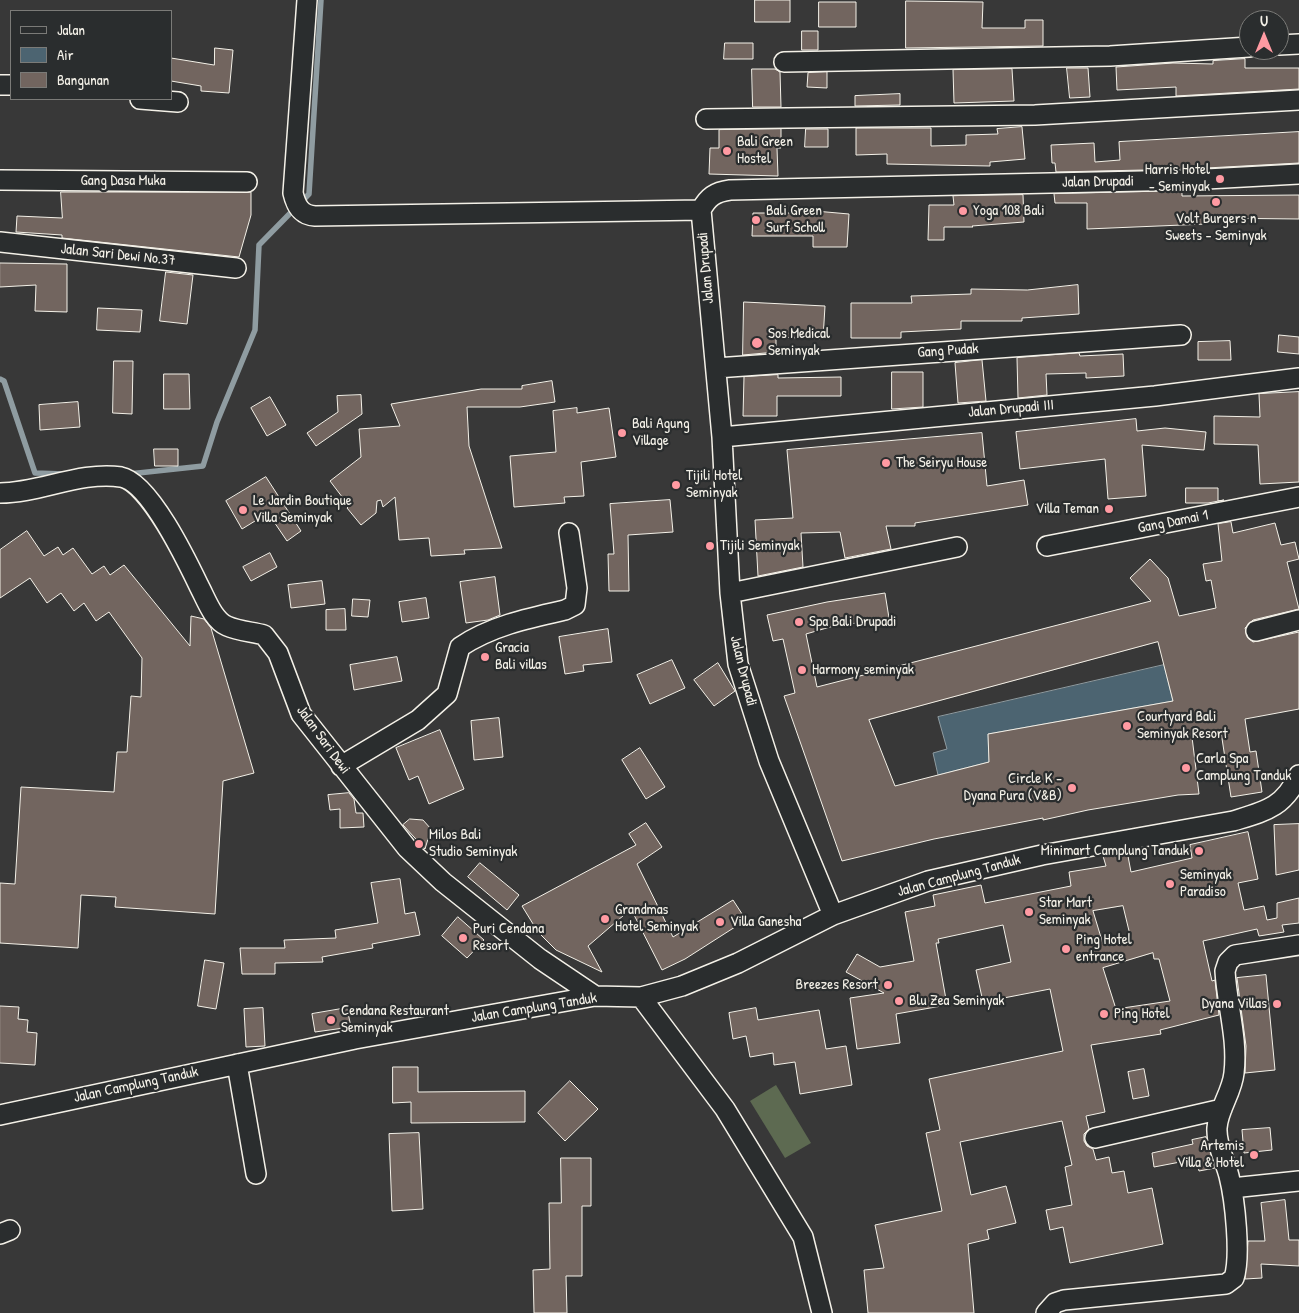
<!DOCTYPE html>
<style>
body{margin:0}
#map{position:relative;width:1299px;height:1313px;overflow:hidden;background:#383838;font-family:"Patrick Hand",sans-serif}
canvas{display:block}
.legend{position:absolute;left:10px;top:10px;width:162px;height:90px;box-sizing:border-box;background:#2a2d2e;border:1px solid #7b7b78;margin:0;padding:6px 9px;list-style:none;font-size:15px;color:#f4f1e8}
.legend li{display:flex;align-items:center;gap:10px;height:25px}
.legend b{width:25px;border:1px solid #7b7b78}
.north{position:absolute;left:1239px;top:10px;width:50px;height:50px;box-sizing:border-box;background:#2a2d2e;border:1px solid #7b7b78;border-radius:50%;rotate:0deg;font-size:14px;font-weight:700;line-height:20px;text-align:center;color:#f4f1e8}
.north::after{content:'';display:block;margin:auto;width:18px;height:22px;background:#ff9aa2;clip-path:polygon(50% 0,100% 100%,50% 72%,0 100%)}
</style>
<div id="map">
<canvas width="1299" height="1313"></canvas>
<ul class="legend">
<li><b style="height:6px;background:#2a2d2e"></b>Jalan</li>
<li><b style="height:14px;background:#4c6471"></b>Air</li>
<li><b style="height:14px;background:#72655f"></b>Bangunan</li>
</ul>
<div class="north">U</div>
</div>
<script>
const c = document.querySelector('canvas').getContext('2d');
c.lineJoin = 'round';
function fill(path, color) { c.fillStyle = color; c.fill(path, 'evenodd'); }
function trace(path, color, width, dash) { c.strokeStyle = color; c.lineWidth = width; c.lineCap = dash ? 'butt' : 'round'; c.setLineDash(dash || []); c.stroke(path); }
function drawText(font, color, halo, rows, align = 'center') {
  c.font = font + ' "Patrick Hand",sans-serif'; c.lineWidth = 4.5; c.setLineDash([]); c.textBaseline = 'middle'; c.strokeStyle = halo; c.fillStyle = color; for (const [text, x, y, turn = 0] of rows) {
    c.save(); c.translate(x, y); c.rotate((+turn || 0) * Math.PI / 180); c.textAlign = isNaN(turn) ? turn : align; if (halo) c.strokeText(text, 0, 0); c.fillText(text, 0, 0); c.restore();
  }
}
fill(new Path2D(`
 M 776,1085 L 811,1143 L 785,1158 L 750,1101 Z`), '#5d6a51');
const water = new Path2D(`
 M 1164,665 L 1173,701 L 988,734 L 989,762 L 938,775 L 933,753 L 947,749 L 938,717 Z`);
fill(water, '#4c6471');
trace(water, '#8f9ca1', 1);
trace(new Path2D(`
 M 0,379 L 4,381 L 35,473 L 65,474
 M 129,474 L 203,466 L 217,422 L 255,330 L 259,245 L 309,194 L 321,0`), '#8f9ca1', 5.5);
const building = new Path2D(`
 M 755,0 L 790,0 L 790,22 L 755,22 Z
 M 906,1 L 983,2 L 982,28 L 1025,28 L 1025,20 L 1043,20 L 1043,46 L 906,48 Z
 M 819,2 L 856,2 L 856,27 L 819,27 Z
 M 802,31 L 818,31 L 818,50 L 802,50 Z
 M 725,43 L 753,43 L 753,59 L 724,59 Z
 M 215,48 L 233,50 L 229,93 L 201,91 L 201,86 L 171,81 L 171,58 L 214,65 Z
 M 1245,59 L 1245,68 L 1299,68 L 1299,89 L 1176,96 L 1176,87 L 1117,90 L 1116,67 L 1173,63 L 1213,64 L 1213,61 Z
 M 1067,68 L 1088,68 L 1090,97 L 1070,98 Z
 M 752,69 L 775,69 L 780,72 L 781,107 L 753,107 Z
 M 1012,69 L 1014,101 L 954,103 L 953,70 Z
 M 827,72 L 827,88 L 807,87 L 808,73 Z
 M 900,94 L 900,105 L 855,106 L 855,96 Z
 M 1022,127 L 1025,159 L 990,162 L 990,166 L 887,164 L 887,154 L 856,155 L 856,128 L 931,128 L 931,146 L 966,145 L 966,135 L 998,134 L 997,129 Z
 M 781,129 L 781,148 L 777,148 L 778,176 L 709,174 L 710,148 L 719,148 L 719,130 Z
 M 806,129 L 828,129 L 828,147 L 805,147 Z
 M 1299,132 L 1299,163 L 1188,169 L 1056,172 L 1055,163 L 1052,163 L 1051,145 L 1094,143 L 1095,162 L 1120,160 L 1119,142 Z
 M 1182,191 L 1182,196 L 1299,195 L 1299,219 L 1206,218 L 1206,224 L 1087,229 L 1087,203 L 1055,203 L 1054,194 Z
 M 61,192 L 251,192 L 251,215 L 239,257 L 62,238 L 62,235 L 16,232 L 17,216 L 62,218 Z
 M 1023,195 L 1024,222 L 972,226 L 973,227 L 944,227 L 944,240 L 928,240 L 929,205 L 954,205 L 953,196 Z
 M 815,211 L 849,214 L 847,247 L 813,247 L 813,236 L 752,236 L 753,213 L 815,213 Z
 M 0,263 L 67,264 L 67,312 L 35,311 L 36,285 L 0,287 Z
 M 166,272 L 193,275 L 187,324 L 160,321 Z
 M 1078,285 L 1079,314 L 1022,318 L 1022,321 L 961,321 L 961,329 L 901,332 L 901,338 L 851,338 L 851,303 L 912,303 L 911,296 L 971,294 L 971,289 L 1027,290 Z
 M 744,302 L 825,306 L 823,339 L 776,337 L 776,352 L 743,355 Z
 M 98,308 L 142,310 L 140,332 L 97,330 Z
 M 1279,335 L 1299,337 L 1299,354 L 1278,352 Z
 M 1230,341 L 1231,360 L 1198,360 L 1198,342 Z
 M 1079,353 L 1080,356 L 1123,354 L 1124,376 L 1086,378 L 1086,373 L 1046,374 L 1047,395 L 1018,398 L 1017,358 Z
 M 982,360 L 986,401 L 958,403 L 955,363 Z
 M 114,361 L 133,361 L 132,414 L 113,413 Z
 M 892,372 L 923,372 L 923,407 L 892,409 Z
 M 164,374 L 189,374 L 190,409 L 164,409 Z
 M 778,375 L 778,378 L 841,377 L 841,396 L 777,396 L 777,416 L 743,416 L 744,377 Z
 M 552,381 L 555,402 L 520,407 L 467,407 L 469,446 L 502,548 L 464,550 L 465,554 L 431,556 L 429,538 L 399,540 L 395,497 L 383,507 L 381,500 L 377,501 L 376,513 L 361,525 L 347,508 L 349,506 L 330,481 L 361,457 L 359,429 L 400,426 L 391,404 L 481,389 L 522,389 L 522,386 Z
 M 1299,392 L 1299,482 L 1260,484 L 1258,445 L 1214,444 L 1214,416 L 1260,417 L 1259,394 Z
 M 361,395 L 362,414 L 316,446 L 307,433 L 338,412 L 337,396 Z
 M 270,397 L 286,425 L 267,436 L 251,408 Z
 M 78,402 L 80,427 L 40,430 L 39,405 Z
 M 577,408 L 577,413 L 609,408 L 616,457 L 581,462 L 584,496 L 564,497 L 565,503 L 514,507 L 510,456 L 556,452 L 553,411 Z
 M 1136,419 L 1137,431 L 1165,428 L 1206,432 L 1204,450 L 1142,445 L 1146,496 L 1108,499 L 1105,459 L 1020,469 L 1016,432 Z
 M 982,433 L 987,486 L 1024,480 L 1028,505 L 915,523 L 915,526 L 886,526 L 891,549 L 845,558 L 840,532 L 801,533 L 803,567 L 758,576 L 755,520 L 793,518 L 787,450 Z
 M 154,449 L 178,449 L 178,466 L 155,466 Z
 M 266,477 L 301,531 L 287,541 L 268,513 L 242,529 L 226,501 Z
 M 1186,488 L 1218,488 L 1218,501 L 1224,500 L 1208,503 L 1186,503 Z
 M 670,500 L 673,532 L 628,535 L 629,591 L 609,591 L 608,554 L 614,554 L 610,504 Z
 M 1231,522 L 1233,533 L 1275,523 L 1281,545 L 1295,542 L 1299,559 L 1287,562 L 1299,609 L 1253,620 L 1245,628 L 1248,638 L 1253,642 L 1299,632 L 1299,709 L 1245,719 L 1250,752 L 1256,751 L 1262,792 L 1231,797 L 1221,732 L 1192,737 L 1199,794 L 1178,795 L 1088,810 L 1043,820 L 1043,818 L 934,839 L 842,861 L 784,696 L 795,693 L 783,639 L 773,641 L 767,615 L 827,602 L 885,593 L 889,618 L 830,627 L 806,634 L 817,687 L 1151,601 L 1130,578 L 1150,559 L 1168,578 L 1179,616 L 1216,608 L 1211,580 L 1206,581 L 1203,564 L 1222,561 L 1218,524 ZM 1158,642 L 1173,701 L 988,734 L 989,762 L 895,786 L 869,720 Z
 M 27,531 L 44,556 L 58,547 L 63,555 L 73,548 L 92,574 L 104,566 L 110,575 L 124,565 L 190,646 L 191,616 L 204,619 L 211,628 L 254,773 L 223,781 L 215,914 L 115,907 L 116,897 L 81,895 L 78,948 L 0,943 L 0,883 L 15,884 L 21,787 L 114,792 L 117,752 L 127,752 L 131,696 L 141,697 L 142,658 L 109,612 L 96,621 L 84,603 L 74,611 L 61,593 L 47,603 L 30,578 L 0,598 L 0,550 Z
 M 270,553 L 277,567 L 251,581 L 243,567 Z
 M 495,577 L 500,615 L 488,620 L 466,623 L 460,582 Z
 M 322,581 L 325,604 L 291,608 L 288,585 Z
 M 426,598 L 429,618 L 402,622 L 399,602 Z
 M 353,599 L 370,600 L 368,617 L 352,616 Z
 M 345,609 L 346,630 L 326,630 L 326,610 Z
 M 608,629 L 612,662 L 583,665 L 584,671 L 565,674 L 559,637 Z
 M 397,657 L 402,681 L 354,690 L 350,665 Z
 M 672,660 L 685,688 L 650,704 L 637,675 Z
 M 718,663 L 735,691 L 714,706 L 694,680 Z
 M 499,718 L 503,757 L 474,760 L 471,721 Z
 M 440,730 L 464,789 L 429,804 L 418,776 L 409,780 L 396,748 Z
 M 640,748 L 665,787 L 646,799 L 622,760 Z
 M 349,793 L 354,799 L 356,813 L 363,813 L 364,827 L 340,828 L 340,809 L 330,810 L 328,795 Z
 M 410,819 L 423,820 L 431,829 L 425,849 L 403,825 Z
 M 646,823 L 662,847 L 637,864 L 673,937 L 733,900 L 746,920 L 685,959 L 662,970 L 631,909 L 588,946 L 602,972 L 556,950 L 538,932 L 522,906 L 636,845 L 629,834 Z
 M 1299,824 L 1299,870 L 1276,875 L 1274,825 Z
 M 1248,832 L 1258,879 L 1238,883 L 1244,910 L 1264,906 L 1267,920 L 1277,918 L 1277,903 L 1299,898 L 1299,923 L 1282,925 L 1284,932 L 1259,936 L 1257,929 L 1203,941 L 1212,981 L 1215,980 L 1219,1015 L 1160,1030 L 1161,1034 L 1091,1045 L 1105,1112 L 1086,1116 L 1089,1129 L 1084,1134 L 1084,1141 L 1087,1146 L 1093,1149 L 1096,1160 L 1109,1157 L 1112,1173 L 1124,1171 L 1128,1193 L 1152,1188 L 1163,1244 L 1070,1263 L 1063,1227 L 1050,1230 L 1046,1210 L 1072,1205 L 1065,1167 L 1072,1165 L 1062,1121 L 960,1142 L 971,1195 L 1006,1186 L 1016,1223 L 987,1230 L 989,1239 L 968,1244 L 974,1313 L 868,1313 L 864,1270 L 884,1268 L 875,1225 L 942,1211 L 926,1133 L 940,1130 L 929,1079 L 1063,1051 L 1050,989 L 983,1002 L 976,970 L 1011,962 L 1003,925 L 938,939 L 939,943 L 936,943 L 947,1005 L 896,1014 L 900,1043 L 857,1049 L 850,998 L 884,993 L 846,972 L 857,954 L 880,967 L 914,961 L 905,912 L 935,906 L 933,895 L 981,885 L 985,903 L 1071,886 L 1069,872 L 1106,866 L 1103,856 L 1127,851 L 1131,872 L 1192,858 L 1190,845 ZM 1123,906 L 1130,935 L 1103,944 L 1093,911 ZM 1153,953 L 1154,959 L 1159,959 L 1170,1001 L 1116,1009 L 1103,968 Z
 M 480,863 L 519,895 L 507,910 L 468,877 Z
 M 400,879 L 405,914 L 415,912 L 420,935 L 372,944 L 373,948 L 322,957 L 323,962 L 275,963 L 275,974 L 242,974 L 240,948 L 285,948 L 284,940 L 336,938 L 335,930 L 378,923 L 371,883 Z
 M 458,917 L 484,940 L 467,958 L 442,936 Z
 M 205,960 L 224,963 L 216,1009 L 198,1006 Z
 M 1266,975 L 1275,1070 L 1245,1073 L 1246,1046 L 1237,978 Z
 M 0,1006 L 19,1007 L 18,1019 L 28,1020 L 27,1032 L 37,1033 L 35,1065 L 0,1063 Z
 M 263,1008 L 265,1046 L 246,1047 L 244,1009 Z
 M 347,1008 L 351,1027 L 315,1032 L 312,1014 Z
 M 756,1008 L 758,1020 L 819,1010 L 826,1049 L 846,1046 L 852,1085 L 800,1094 L 795,1062 L 774,1065 L 773,1053 L 750,1057 L 746,1036 L 733,1039 L 729,1013 Z
 M 393,1067 L 418,1067 L 418,1092 L 525,1091 L 525,1122 L 411,1123 L 411,1102 L 393,1103 Z
 M 1144,1069 L 1149,1096 L 1133,1099 L 1128,1072 Z
 M 570,1081 L 598,1109 L 565,1141 L 538,1113 Z
 M 1270,1128 L 1272,1150 L 1244,1153 L 1242,1130 Z
 M 419,1133 L 423,1209 L 392,1211 L 389,1134 Z
 M 1206,1137 L 1215,1168 L 1199,1171 L 1196,1159 L 1154,1167 L 1152,1153 L 1193,1144 L 1192,1140 Z
 M 561,1158 L 591,1158 L 591,1206 L 582,1206 L 582,1276 L 566,1276 L 567,1313 L 534,1313 L 533,1270 L 550,1269 L 549,1203 L 561,1203 Z
 M 1285,1200 L 1289,1240 L 1299,1240 L 1299,1266 L 1261,1264 L 1262,1278 L 1245,1279 L 1248,1241 L 1265,1241 L 1261,1203 Z`);
fill(building, '#72655f');
trace(building, '#f4f1e8', 1);
const minor = new Path2D(`
 M 307,0 L 293,193 C 296,206 301,215 315,216 L 701,210
 M 1279,45 L 1299,44
 M 784,62 L 1110,56 L 1249,47
 M 0,85 L 11,85
 M 140,99 L 178,102
 M 706,119 L 1035,115 L 1299,100
 M 0,180 L 247,182
 M 0,242 L 236,268
 M 716,368 L 1181,335
 M 722,437 L 1155,396 L 1299,378
 M 0,493 C 40,493 80,471 121,477 C 149,482 187,561 199,586 C 206,599 213,620 227,626 C 238,631 253,632 264,635 L 278,653 L 301,714 L 407,848 L 443,882 L 540,959 L 595,996
 M 1047,546 L 1299,497
 M 730,593 L 957,547
 M 1256,631 L 1299,620
 M 341,766 L 418,720 L 447,694 L 460,647 C 491,626 529,618 565,610 L 575,605 L 577,588 L 569,533
 M 833,915 L 769,761 L 738,664 L 730,593 L 722,437 L 701,210 C 708,197 715,192 730,190 L 1188,180 L 1299,174
 M 641,997 L 725,1109 L 803,1237 L 822,1313
 M 237,1064 L 256,1174
 M 0,1115 L 355,1039 L 595,996 L 641,997 L 682,986 L 738,963 L 833,915 L 928,881 L 1042,855 L 1233,821 C 1266,811 1283,808 1299,775
 M 1095,1138 L 1222,1109
 M 1232,1188 L 1299,1181
 M 0,1234 L 10,1230
 M 1046,1313 L 1055,1303 L 1064,1300 L 1226,1284 L 1234,1278 C 1241,1256 1235,1200 1229,1176 C 1225,1160 1216,1145 1217,1128 C 1218,1109 1232,1093 1234,1073 C 1238,1038 1227,1006 1225,971 L 1228,962 L 1235,955 L 1299,945`);
trace(minor, '#f4f1e8', 22);
trace(minor, '#2a2d2e', 19);
for (const [x, y, r, color] of [
 [727,151,5,"#ff9aa2"],
 [1220,179,5,"#ff9aa2"],
 [1216,202,5,"#ff9aa2"],
 [963,211,5,"#ff9aa2"],
 [756,220,5,"#ff9aa2"],
 [757,343,6,"#ff9aa2"],
 [622,433,5,"#ff9aa2"],
 [886,463,5,"#ff9aa2"],
 [676,485,5,"#ff9aa2"],
 [1109,509,5,"#ff9aa2"],
 [243,510,5,"#ff9aa2"],
 [710,546,5,"#ff9aa2"],
 [799,622,5,"#ff9aa2"],
 [485,657,5,"#ff9aa2"],
 [802,670,5,"#ff9aa2"],
 [1127,726,5,"#ff9aa2"],
 [1186,768,5,"#ff9aa2"],
 [1072,788,5,"#ff9aa2"],
 [419,844,5,"#ff9aa2"],
 [1199,851,5,"#ff9aa2"],
 [1170,884,5,"#ff9aa2"],
 [1029,912,5,"#ff9aa2"],
 [605,919,5,"#ff9aa2"],
 [720,922,5,"#ff9aa2"],
 [463,938,5,"#ff9aa2"],
 [1066,949,5,"#ff9aa2"],
 [888,985,5,"#ff9aa2"],
 [899,1001,5,"#ff9aa2"],
 [1277,1004,5,"#ff9aa2"],
 [1104,1014,5,"#ff9aa2"],
 [331,1020,5,"#ff9aa2"],
 [1254,1155,5,"#ff9aa2"]
]) { const dot = new Path2D(); dot.arc(x, y, r, 0, 2 * Math.PI); c.fillStyle = color; c.fill(dot); trace(dot, '#2a2d2e', 2); }
drawText('15px', '#f4f1e8', '#2a2d2e', [
 ["Bali Green",737,142],
 ["Hostel",737,159],
 ["Harris Hotel",1210,170,"right"],
 ["- Seminyak",1210,187,"right"],
 ["Bali Green",766,211],
 ["Surf Scholl",766,228],
 ["Yoga 108 Bali",973,211],
 ["Volt Burgers n",1216,219,"center"],
 ["Sweets - Seminyak",1216,236,"center"],
 ["Sos Medical",768,334],
 ["Seminyak",768,351],
 ["Bali Agung",632,424],
 ["Village",632,441],
 ["The Seiryu House",896,463],
 ["Tijili Hotel",686,476],
 ["Seminyak",686,493],
 ["Le Jardin Boutique",253,501],
 ["Villa Seminyak",253,518],
 ["Villa Teman",1099,509,"right"],
 ["Tijili Seminyak",720,546],
 ["Spa Bali Drupadi",809,622],
 ["Gracia",495,648],
 ["Bali villas",495,665],
 ["Harmony seminyak",812,670],
 ["Courtyard Bali",1137,717],
 ["Seminyak Resort",1137,734],
 ["Carla Spa",1196,759],
 ["Camplung Tanduk",1196,776],
 ["Circle K -",1062,779,"right"],
 ["Dyana Pura (V&B)",1062,796,"right"],
 ["Milos Bali",429,835],
 ["Studio Seminyak",429,852],
 ["Minimart Camplung Tanduk",1189,851,"right"],
 ["Seminyak",1180,875],
 ["Paradiso",1180,892],
 ["Star Mart",1039,903],
 ["Seminyak",1039,920],
 ["Grandmas",615,910],
 ["Hotel Seminyak",615,927],
 ["Villa Ganesha",730,922],
 ["Puri Cendana",473,929],
 ["Resort",473,946],
 ["Ping Hotel",1076,940],
 ["entrance",1076,957],
 ["Breezes Resort",878,985,"right"],
 ["Blu Zea Seminyak",909,1001],
 ["Dyana Villas",1267,1004,"right"],
 ["Cendana Restaurant",341,1011],
 ["Seminyak",341,1028],
 ["Ping Hotel",1114,1014],
 ["Artemis",1244,1146,"right"],
 ["Villa & Hotel",1244,1163,"right"]
], 'left');
drawText('15px', '#f4f1e8', '#2a2d2e', [
 ["Gang Dasa Muka",123,181],
 ["Jalan Drupadi",1098,182,-1],
 ["Jalan Sari Dewi No.37",118,255,6],
 ["Jalan Drupadi",706,268,-95],
 ["Gang Pudak",948,351,-4],
 ["Jalan Drupadi III",1011,409,-5],
 ["Gang Damai 1",1173,522,-11],
 ["Jalan Drupadi",743,671,76],
 ["Jalan Sari Dewi",323,740,54],
 ["Jalan Camplung Tanduk",959,876,-15],
 ["Jalan Camplung Tanduk",534,1008,-9],
 ["Jalan Camplung Tanduk",136,1085,-12]
]);
</script>
